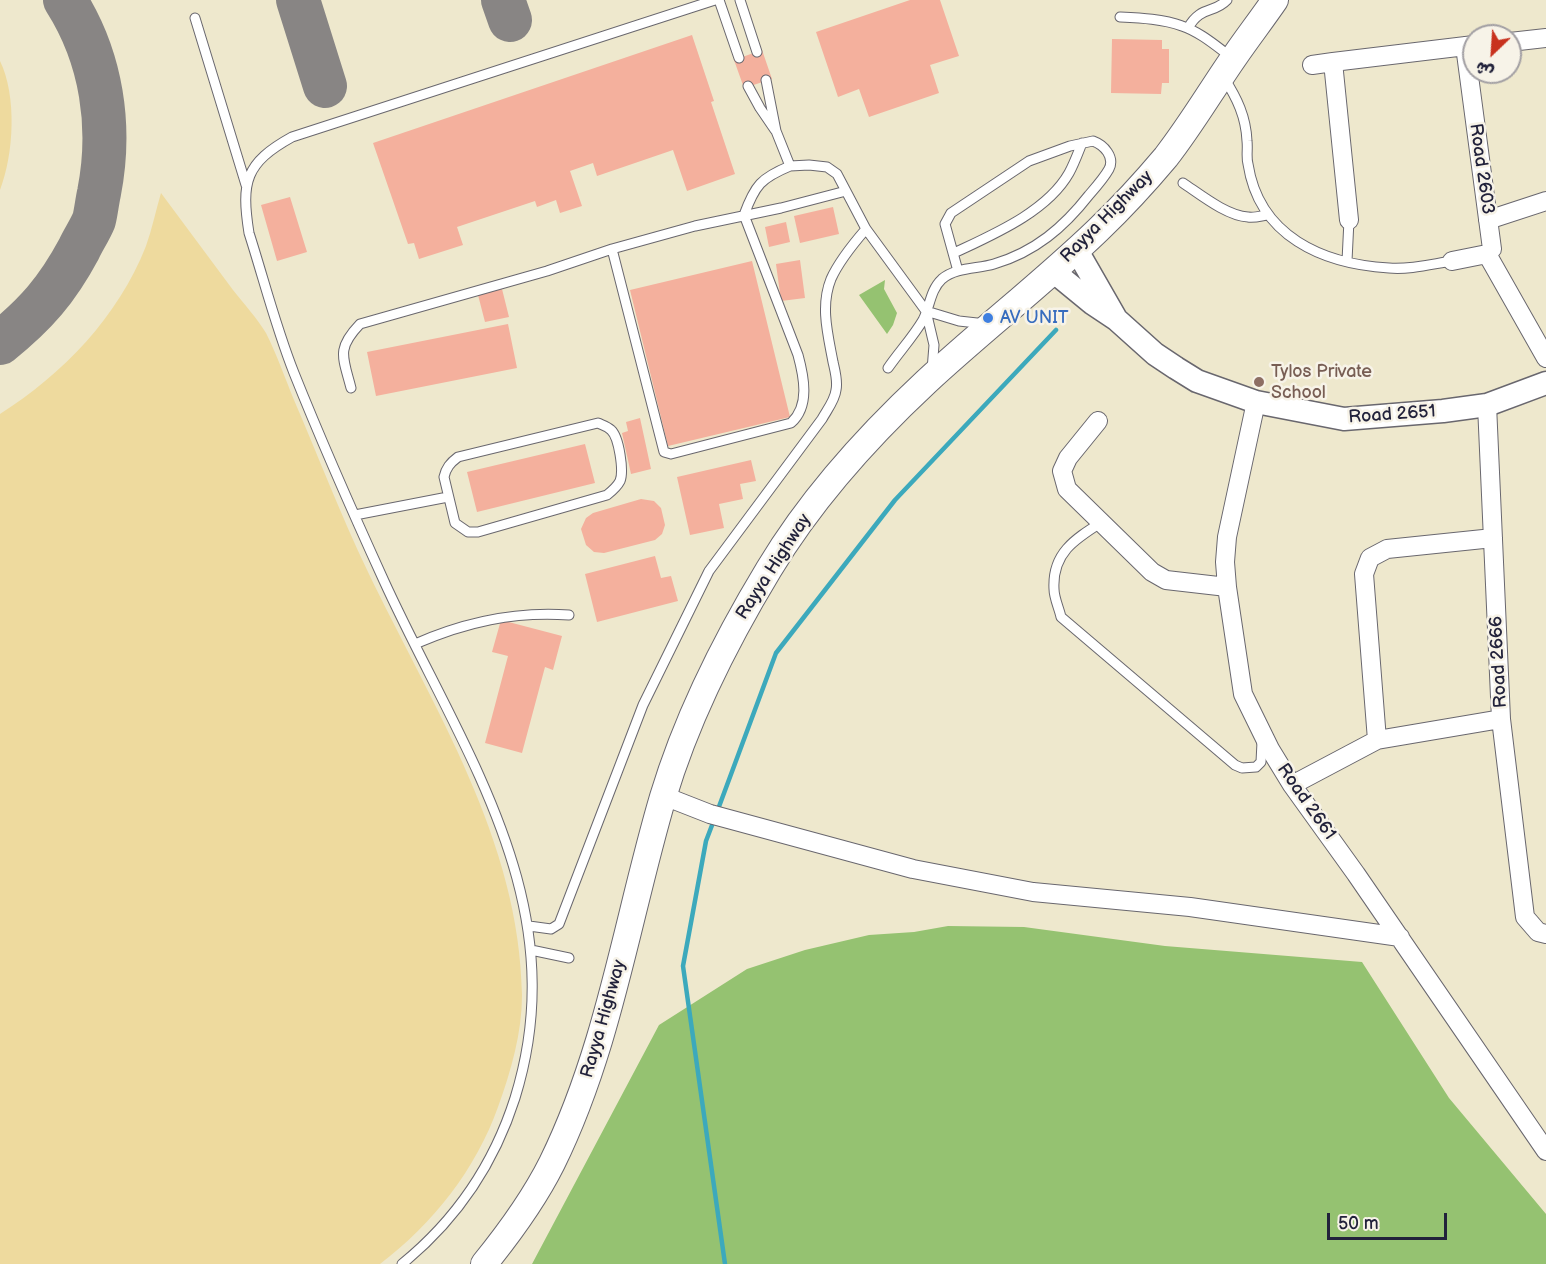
<!DOCTYPE html>
<meta charset="utf-8">
<style>
body{margin:0}
#map{position:relative;width:1546px;height:1264px;overflow:hidden;background:#eee8cd;font-family:"Balsamiq Sans","Playpen Sans Arabic",sans-serif}
canvas{display:block}
.north{position:absolute;left:1462px;top:24px;width:60px;height:60px;box-sizing:border-box;background:#f7f3e8;border:2px solid #a29fa3;border-radius:50%;rotate:205deg;font-size:16px;font-weight:700;line-height:24px;text-align:center;color:#22223b}
.north::after{content:'';display:block;margin:auto;width:21px;height:27px;background:#c8321e;clip-path:polygon(50% 0,100% 100%,50% 72%,0 100%)}
.scale{position:absolute;left:1327px;top:1213px;width:120px;height:27px;box-sizing:border-box;border:3px solid #22223b;border-top:0;padding-left:8px;font-size:18px;line-height:21px;white-space:nowrap;color:#22223b;-webkit-text-stroke:4px #f7f3e8;paint-order:stroke}
</style>
<div id="map">
<canvas width="1546" height="1264"></canvas>
<div class="north">ش</div>
<div class="scale">50 m</div>
</div>
<script>
const c = document.querySelector('canvas').getContext('2d');
c.lineJoin = 'round';
function fill(path, color) { c.fillStyle = color; c.fill(path, 'evenodd'); }
function trace(path, color, width, dash) { c.strokeStyle = color; c.lineWidth = width; c.lineCap = dash ? 'butt' : 'round'; c.setLineDash(dash || []); c.stroke(path); }
function drawText(font, color, halo, rows, align = 'center') {
  c.font = font + ' "Balsamiq Sans",sans-serif'; c.lineWidth = 5; c.setLineDash([]); c.textBaseline = 'middle'; c.strokeStyle = halo; c.fillStyle = color; for (const [text, x, y, turn = 0] of rows) {
    c.save(); c.translate(x, y); c.rotate((+turn || 0) * Math.PI / 180); c.textAlign = isNaN(turn) ? turn : align; if (halo) c.strokeText(text, 0, 0); c.fillText(text, 0, 0); c.restore();
  }
}
fill(new Path2D(`
 M 885,280 L 884,289 L 897,313 L 893,325 L 887,334 L 859,295 Z
 M 948,926 L 1024,927 L 1165,946 L 1362,962 L 1449,1098 L 1546,1214 L 1546,1264 L 532,1264 L 659,1025 L 747,969 L 805,950 L 869,935 L 914,932 Z`), '#95c271');
fill(new Path2D(`
 M 0,61 C 17,96 14,154 0,190 Z
 M 161,193 C 185,225 209,258 233,290 C 244,304 257,318 266,333 C 277,355 285,378 294,400 C 319,458 341,516 368,572 C 433,707 520,841 522,995 C 522,1033 511,1071 498,1107 C 476,1169 433,1224 380,1264 L 0,1264 L 0,414 C 63,374 118,317 146,246 C 152,229 156,210 161,193 Z`), '#eeda9e');
trace(new Path2D(`
 M 717,812 L 776,653 L 895,500 L 1056,330
 M 714,820 L 706,841 L 683,966 L 725,1264`), '#3ca9bc', 4.5);
trace(new Path2D(`
 M 298,0 L 325,86
 M 503,0 L 510,20
 M 0,343 C 36,314 57,290 79,249 C 83,240 90,230 94,220 C 96,212 97,202 99,193 C 112,127 102,58 65,0`), '#888584', 44);
fill(new Path2D(`
 M 910,0 L 940,0 L 959,56 L 930,65 L 939,93 L 869,117 L 859,89 L 838,97 L 816,32 Z
 M 692,35 L 714,101 L 711,102 L 735,174 L 687,191 L 673,150 L 597,176 L 593,163 L 570,171 L 582,206 L 560,213 L 556,200 L 537,207 L 535,201 L 457,227 L 463,245 L 419,259 L 414,243 L 408,244 L 373,143 Z
 M 1112,39 L 1162,40 L 1162,49 L 1169,49 L 1169,83 L 1162,83 L 1161,94 L 1111,93 Z
 M 762,50 L 772,79 L 744,88 L 734,60 Z
 M 290,197 L 307,252 L 277,261 L 261,205 Z
 M 833,207 L 839,234 L 800,243 L 794,216 Z
 M 786,222 L 790,242 L 769,247 L 765,227 Z
 M 800,260 L 805,298 L 781,301 L 776,264 Z
 M 752,261 L 790,417 L 668,446 L 630,290 Z
 M 502,289 L 509,317 L 485,322 L 478,295 Z
 M 508,324 L 517,368 L 376,396 L 367,352 Z
 M 640,418 L 651,469 L 631,474 L 622,433 L 628,431 L 626,422 Z
 M 585,444 L 595,483 L 477,512 L 467,472 Z
 M 751,460 L 756,481 L 740,484 L 743,499 L 719,504 L 724,528 L 690,535 L 677,477 Z
 M 641,499 L 654,501 L 661,508 L 665,525 L 662,534 L 655,540 L 604,553 L 594,552 L 586,545 L 581,529 L 586,518 L 593,513 Z
 M 655,556 L 661,578 L 671,576 L 678,601 L 597,622 L 585,574 Z
 M 501,620 L 562,636 L 553,670 L 545,667 L 522,753 L 485,743 L 508,656 L 492,652 Z`), '#f4b09d');
const service = new Path2D(`
 M 719,0 L 739,58
 M 740,0 L 757,52
 M 1120,17 C 1141,18 1163,19 1182,26 C 1200,32 1216,46 1231,57
 M 195,18 L 246,185
 M 1188,28 C 1201,5 1214,14 1227,0
 M 1224,78 C 1237,98 1246,117 1247,141 C 1248,149 1246,157 1248,164 C 1259,236 1322,264 1389,268 C 1409,270 1432,264 1452,261
 M 766,80 L 776,131 L 790,166 L 809,165 L 827,167 L 837,174 L 866,229 L 926,311 L 934,345 L 932,370
 M 748,86 L 760,108 L 775,130
 M 1183,183 C 1201,195 1227,216 1248,217 C 1254,218 1261,216 1267,215
 M 612,249 L 664,452 L 671,454 L 791,423 C 810,406 804,377 798,355 L 744,215 C 755,185 761,178 790,166
 M 954,253 C 992,235 1047,212 1069,173 C 1074,164 1078,153 1082,143
 M 1347,261 L 1349,220
 M 926,311 L 959,321 L 986,324
 M 888,368 C 899,352 913,337 923,320 C 930,307 930,290 942,279 C 956,267 978,269 994,264 C 1035,252 1064,227 1089,195 C 1096,187 1104,178 1109,169 C 1115,157 1104,145 1093,141 L 1070,146 L 1029,161 L 951,213 L 945,224 L 958,271
 M 351,388 C 343,357 336,349 360,324 L 547,271 L 612,249 L 695,226 L 781,208 L 846,191
 M 598,423 C 602,425 607,426 611,430 C 619,437 624,471 620,481 C 617,487 612,491 607,495 L 478,532 L 468,532 L 455,523 L 444,477 C 446,468 450,463 458,457 Z
 M 355,515 L 448,497
 M 1102,522 C 1075,539 1052,553 1054,589 C 1054,598 1059,608 1061,617 L 1235,765 L 1242,768 L 1256,767 L 1261,762 L 1262,742
 M 415,644 C 465,622 514,611 569,615
 M 529,926 L 551,929 L 559,924 L 643,705 L 709,571 L 822,419 C 827,410 835,400 836,390 C 838,381 835,371 833,362 C 828,335 820,306 831,279 C 839,261 853,244 866,229
 M 531,950 L 569,958
 M 402,1264 C 456,1220 494,1164 515,1098 C 576,902 461,750 384,581 C 353,513 322,443 294,373 C 276,328 264,280 249,233 C 241,182 245,163 292,137 L 715,0`);
const minor = new Path2D(`
 M 1510,42 L 1546,38
 M 1333,62 L 1474,45
 M 1312,65 L 1333,62 L 1349,220
 M 1488,220 L 1546,201
 M 1487,254 L 1546,358
 M 1452,261 L 1487,254 L 1492,249 L 1465,46
 M 1256,402 L 1227,537 L 1225,562 L 1227,587 L 1243,694 L 1270,749 L 1292,785 L 1356,874 L 1546,1151
 M 1487,405 L 1501,719 L 1525,917 L 1538,932 L 1546,934
 M 1098,421 L 1068,458 L 1062,471 L 1067,489 L 1152,572 L 1166,580 L 1227,587
 M 1377,740 L 1364,574 L 1370,558 L 1387,549 L 1493,538
 M 1292,785 L 1377,740 L 1501,719
 M 664,796 L 710,814 L 913,869 L 1033,892 L 1190,907 L 1400,937`);
const tertiary = new Path2D(`
 M 1076,249 L 1115,317
 M 1053,271 L 1092,303 L 1116,319 L 1155,354 L 1176,368 L 1197,381 L 1256,402 L 1344,419 L 1443,411 L 1487,405 L 1546,383`);
const secondary = new Path2D(`
 M 484,1264 C 510,1232 534,1199 552,1163 C 609,1047 627,919 663,797 C 687,717 726,640 769,569 C 811,499 867,437 926,382 C 982,330 1043,283 1098,230 C 1122,207 1145,182 1166,157 C 1191,125 1212,89 1235,56 C 1248,37 1262,19 1275,0`);
trace(service, '#69676e', 11);
trace(minor, '#69676e', 20);
trace(tertiary, '#69676e', 25);
trace(secondary, '#69676e', 28);
trace(service, '#fff', 9);
trace(minor, '#fff', 18);
trace(tertiary, '#fff', 22);
trace(secondary, '#fff', 26);
for (const [x, y, r, color] of [
 [988,318,6,"#3f7fe0"],
 [1259,382,6,"#8d6e63"]
]) { const dot = new Path2D(); dot.arc(x, y, r, 0, 2 * Math.PI); c.fillStyle = color; c.fill(dot); trace(dot, '#f7f3e8', 2); }
drawText('18px', '#22223b', '#f7f3e8', [
 ["Road 2603",1481,169,82],
 ["Rayya Highway",1107,217,-45],
 ["Road 2651",1392,415,-4],
 ["Rayya Highway",774,567,-57],
 ["Road 2666",1499,662,-93],
 ["Road 2661",1306,802,55],
 ["Rayya Highway",604,1019,-74]
]);
drawText('18px', '#366cbe', '#f7f3e8', [
 ["AV UNIT",1000,318]
], 'left');
drawText('18px', '#785e54', '#f7f3e8', [
 ["Tylos Private",1271,372],
 ["School",1271,393]
], 'left');
</script>
